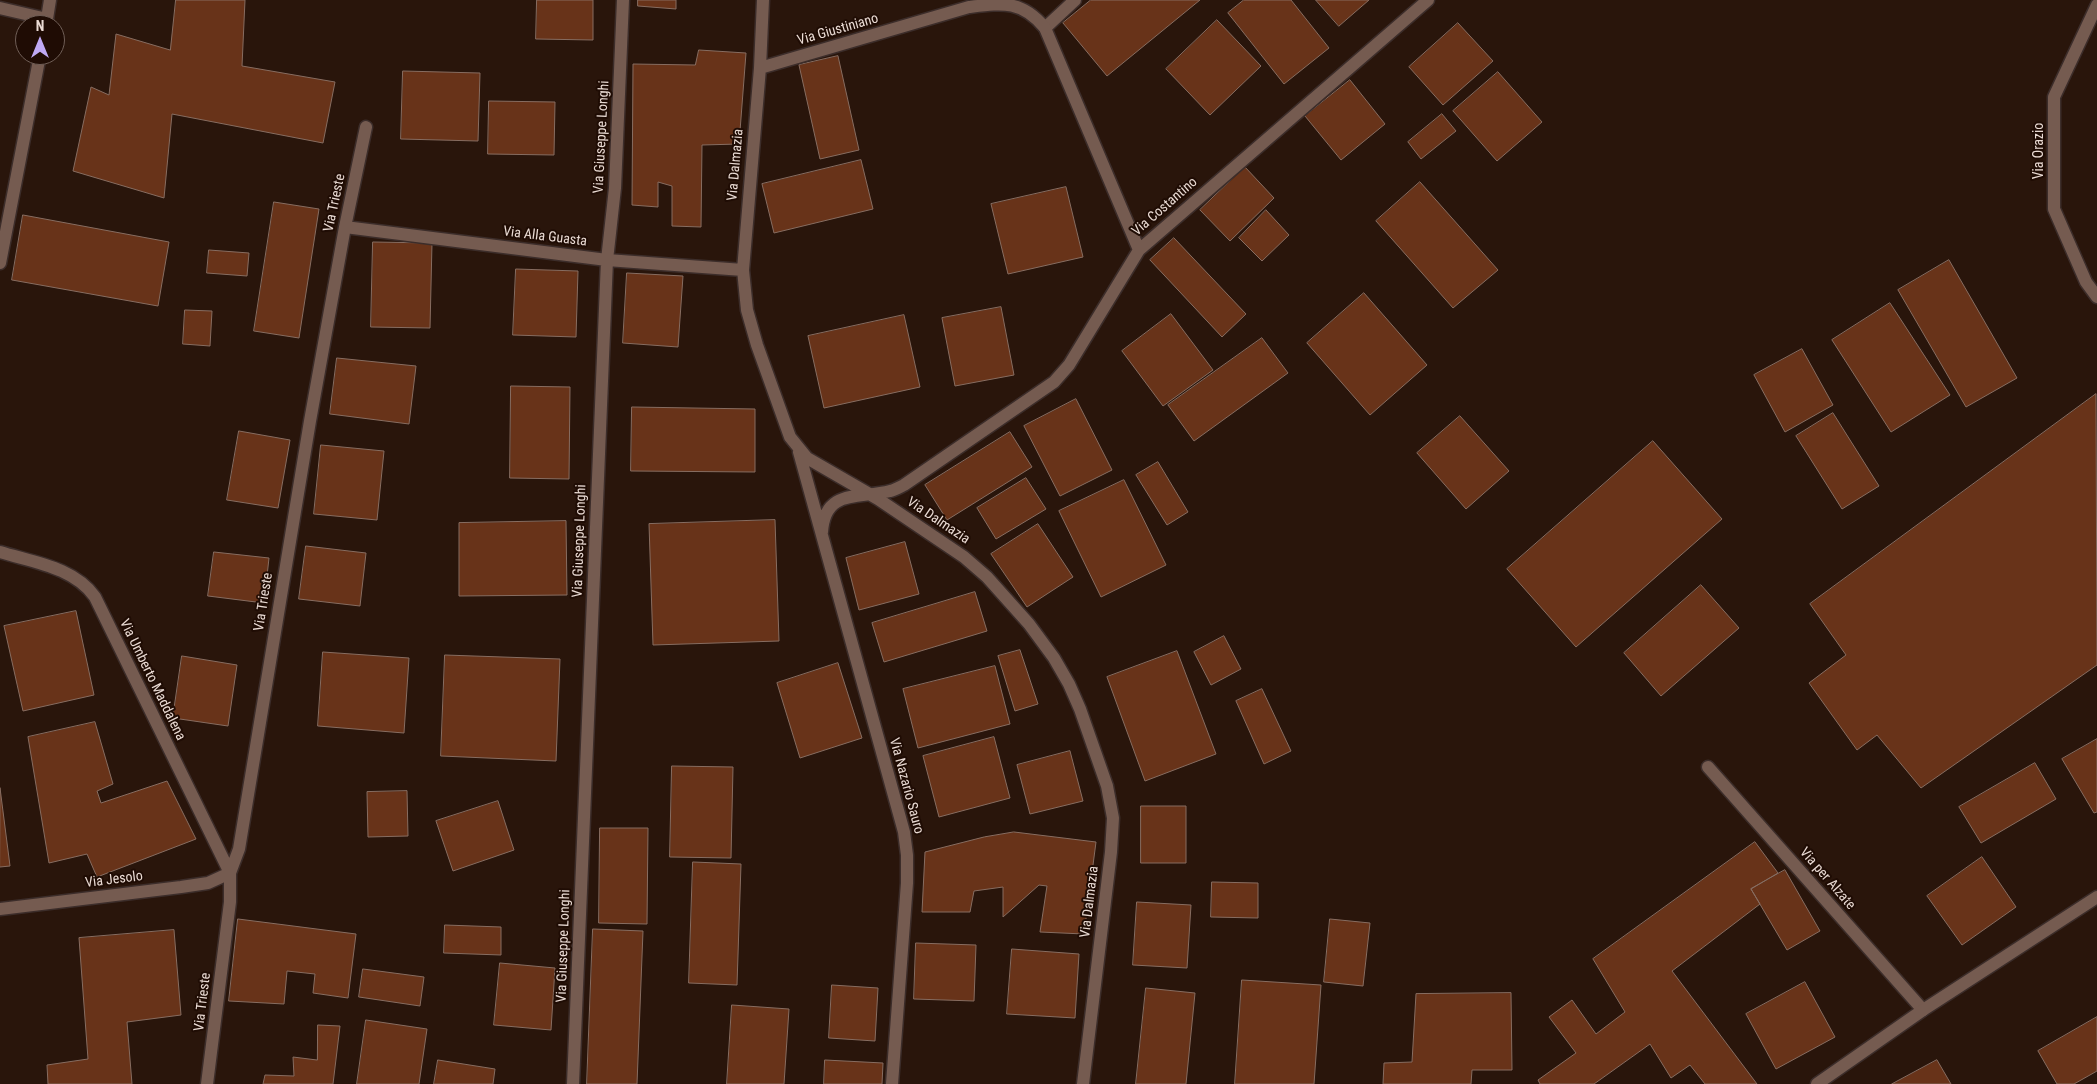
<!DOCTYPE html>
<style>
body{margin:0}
#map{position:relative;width:2097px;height:1084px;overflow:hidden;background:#29150b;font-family:"Roboto Condensed",sans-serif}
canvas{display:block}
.north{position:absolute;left:15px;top:15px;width:50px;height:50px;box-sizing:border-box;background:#1f0c04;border:1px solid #705f57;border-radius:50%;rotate:0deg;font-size:14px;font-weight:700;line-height:20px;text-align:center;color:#eadbd4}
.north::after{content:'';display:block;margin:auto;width:18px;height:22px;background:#bfa9f4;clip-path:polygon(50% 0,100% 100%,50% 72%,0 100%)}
</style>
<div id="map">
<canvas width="2097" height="1084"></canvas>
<div class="north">N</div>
</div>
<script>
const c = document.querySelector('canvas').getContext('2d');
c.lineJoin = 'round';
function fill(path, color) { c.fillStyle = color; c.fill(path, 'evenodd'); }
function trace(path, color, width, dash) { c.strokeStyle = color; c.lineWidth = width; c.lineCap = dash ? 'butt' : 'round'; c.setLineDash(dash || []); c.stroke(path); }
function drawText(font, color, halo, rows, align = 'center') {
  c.font = font + ' "Roboto Condensed",sans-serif'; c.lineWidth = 4; c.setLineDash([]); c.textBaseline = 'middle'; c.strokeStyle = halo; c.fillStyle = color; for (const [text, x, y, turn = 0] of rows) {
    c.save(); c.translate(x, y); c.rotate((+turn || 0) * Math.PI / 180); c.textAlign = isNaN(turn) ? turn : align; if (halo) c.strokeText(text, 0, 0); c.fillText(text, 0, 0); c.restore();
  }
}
const building = new Path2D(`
 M 176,0 L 245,0 L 242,66 L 335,82 L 323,143 L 172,114 L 164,198 L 73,171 L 91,87 L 109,95 L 116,34 L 170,50 Z
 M 537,0 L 593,0 L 593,40 L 536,39 Z
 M 638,0 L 676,0 L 676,9 L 638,6 Z
 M 1091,0 L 1200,0 L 1107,76 L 1063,23 Z
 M 1244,0 L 1291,0 L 1329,48 L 1284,84 L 1228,13 Z
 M 1316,0 L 1369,0 L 1339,26 Z
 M 1217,20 L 1261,66 L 1210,115 L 1166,69 Z
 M 1458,23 L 1493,61 L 1443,105 L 1409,67 Z
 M 699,50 L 746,53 L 739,144 L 702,145 L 701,227 L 672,226 L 672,186 L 658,182 L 658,207 L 632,205 L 633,64 L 695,65 Z
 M 838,56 L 859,150 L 820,159 L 799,65 Z
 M 403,71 L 480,73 L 478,141 L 401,139 Z
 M 1498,72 L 1542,122 L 1497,161 L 1453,111 Z
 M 1350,80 L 1385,124 L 1341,160 L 1305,116 Z
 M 489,101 L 555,102 L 554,155 L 488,154 Z
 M 1442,114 L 1456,131 L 1421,159 L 1408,142 Z
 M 861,160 L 873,209 L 774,233 L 762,184 Z
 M 1245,167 L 1274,198 L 1230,241 L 1200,210 Z
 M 1420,182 L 1498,270 L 1453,308 L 1376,221 Z
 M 1066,187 L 1083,257 L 1008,274 L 991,204 Z
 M 274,202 L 319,209 L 299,338 L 254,331 Z
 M 1266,210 L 1289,235 L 1262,261 L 1239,238 Z
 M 23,215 L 169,242 L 158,306 L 12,280 Z
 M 1174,238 L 1246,314 L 1222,337 L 1150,260 Z
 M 373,242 L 432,243 L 430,328 L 371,327 Z
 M 209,250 L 249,253 L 247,276 L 207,273 Z
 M 1949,260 L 2017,378 L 1966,407 L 1898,290 Z
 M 516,269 L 578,271 L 576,337 L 513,335 Z
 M 627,273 L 683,276 L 678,347 L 623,343 Z
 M 1364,293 L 1427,365 L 1370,415 L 1307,343 Z
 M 1890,303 L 1950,395 L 1891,432 L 1832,340 Z
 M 1001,307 L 1014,375 L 955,386 L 942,318 Z
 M 185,310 L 212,311 L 210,346 L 183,344 Z
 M 1171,314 L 1213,370 L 1163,406 L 1122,351 Z
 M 904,315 L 920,387 L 824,408 L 808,336 Z
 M 1262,338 L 1288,373 L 1194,441 L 1168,405 Z
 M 1802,349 L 1833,405 L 1785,432 L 1754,375 Z
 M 337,358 L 416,366 L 409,424 L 330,414 Z
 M 511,386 L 570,387 L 569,479 L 510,478 Z
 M 2096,394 L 2097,665 L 1921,788 L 1877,735 L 1857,750 L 1809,683 L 1846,655 L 1810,604 Z
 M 1076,399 L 1112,470 L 1060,496 L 1024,426 Z
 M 632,407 L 755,409 L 755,472 L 631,471 Z
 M 1833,413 L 1879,486 L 1842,509 L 1796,436 Z
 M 1460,416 L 1509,471 L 1466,509 L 1417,453 Z
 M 239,431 L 290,440 L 278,508 L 227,500 Z
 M 1010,432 L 1032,467 L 947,520 L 925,485 Z
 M 1653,441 L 1722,519 L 1576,647 L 1507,569 Z
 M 321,445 L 384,451 L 377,520 L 314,514 Z
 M 1158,462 L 1188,512 L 1167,525 L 1136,475 Z
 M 1026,478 L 1046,509 L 996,539 L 977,508 Z
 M 1124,480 L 1166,565 L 1101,597 L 1059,511 Z
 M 775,520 L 779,641 L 653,645 L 649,524 Z
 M 566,521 L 567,595 L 459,596 L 459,523 Z
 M 1038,524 L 1073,577 L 1027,607 L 991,554 Z
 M 905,542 L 919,594 L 859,610 L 846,558 Z
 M 306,546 L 366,553 L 360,606 L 299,599 Z
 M 214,552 L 269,558 L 264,603 L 208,596 Z
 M 1701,585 L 1739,628 L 1661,696 L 1624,653 Z
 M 975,592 L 987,631 L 884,662 L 872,623 Z
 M 76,611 L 94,695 L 23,711 L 4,626 Z
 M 1224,636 L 1241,669 L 1211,685 L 1194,652 Z
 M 1020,650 L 1038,704 L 1015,711 L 998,656 Z
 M 1177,651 L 1216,754 L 1145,781 L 1107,677 Z
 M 323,652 L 409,658 L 404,733 L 318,726 Z
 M 445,655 L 560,659 L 556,761 L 441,756 Z
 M 182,656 L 237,665 L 228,726 L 173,718 Z
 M 838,663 L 862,738 L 800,758 L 777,683 Z
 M 995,666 L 1010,724 L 918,748 L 903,689 Z
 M 1262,689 L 1291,751 L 1264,764 L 1236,701 Z
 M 95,722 L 113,784 L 97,791 L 101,803 L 167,781 L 196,839 L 97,877 L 87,854 L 49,863 L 28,737 Z
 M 994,737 L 1010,798 L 939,817 L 923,756 Z
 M 2097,739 L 2097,812 L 2094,813 L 2062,759 Z
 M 1070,751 L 1083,801 L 1030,814 L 1017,765 Z
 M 2035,763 L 2056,799 L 1981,843 L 1959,807 Z
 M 672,766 L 733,767 L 731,858 L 670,857 Z
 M 0,788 L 10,866 L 0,867 Z
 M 407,791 L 408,836 L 368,837 L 367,792 Z
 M 498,801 L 514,850 L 453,871 L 436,821 Z
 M 1141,806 L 1186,806 L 1186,863 L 1141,863 Z
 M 600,828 L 648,828 L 647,924 L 599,923 Z
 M 1014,832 L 1096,842 L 1084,934 L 1040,932 L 1047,886 L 1039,885 L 1003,917 L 1003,887 L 974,891 L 970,912 L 922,912 L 925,852 L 984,837 Z
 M 1755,842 L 1778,873 L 1751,889 L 1760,904 L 1672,971 L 1757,1084 L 1705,1084 L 1690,1065 L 1671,1078 L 1650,1044 L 1594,1084 L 1540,1084 L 1538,1080 L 1576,1053 L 1549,1017 L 1572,1000 L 1596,1034 L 1625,1012 L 1593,959 Z
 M 1982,857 L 2016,907 L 1962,945 L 1927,896 Z
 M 693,862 L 741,864 L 737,985 L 689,983 Z
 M 1785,870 L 1820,931 L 1787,950 L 1751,889 Z
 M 1212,882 L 1258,883 L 1258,918 L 1211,917 Z
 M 1137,902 L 1191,905 L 1187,968 L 1133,965 Z
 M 238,919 L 356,934 L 348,998 L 313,993 L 315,974 L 287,971 L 284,1004 L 229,1001 Z
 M 1330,919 L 1370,923 L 1363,986 L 1324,982 Z
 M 445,925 L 501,927 L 501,955 L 444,953 Z
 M 593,929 L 643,931 L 637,1084 L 587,1084 Z
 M 174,930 L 181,1015 L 127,1022 L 132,1084 L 48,1084 L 47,1065 L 88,1059 L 79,938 Z
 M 916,943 L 976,945 L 974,1001 L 914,999 Z
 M 1012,949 L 1079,954 L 1075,1018 L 1007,1014 Z
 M 500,963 L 555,968 L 551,1030 L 494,1025 Z
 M 363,969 L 424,977 L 420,1006 L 359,997 Z
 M 1242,980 L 1321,985 L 1314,1084 L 1235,1084 Z
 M 1805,982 L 1835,1037 L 1776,1069 L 1746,1014 Z
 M 832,985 L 878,988 L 875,1041 L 829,1038 Z
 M 1146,988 L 1195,993 L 1186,1084 L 1136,1084 Z
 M 1511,993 L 1512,1070 L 1472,1070 L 1471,1084 L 1383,1084 L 1384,1063 L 1412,1062 L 1416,994 Z
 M 732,1005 L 789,1009 L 784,1084 L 727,1084 Z
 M 2097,1017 L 2097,1071 L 2074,1084 L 2057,1084 L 2038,1051 Z
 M 366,1020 L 427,1029 L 419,1084 L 357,1084 Z
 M 318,1025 L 340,1026 L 333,1084 L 263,1084 L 265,1075 L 294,1076 L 293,1057 L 317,1060 Z
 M 438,1060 L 495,1069 L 493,1084 L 434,1084 Z
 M 825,1060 L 883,1063 L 882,1084 L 824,1084 Z
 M 1937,1060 L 1951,1084 L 1892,1084 Z`);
fill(building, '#683319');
trace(building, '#876d61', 1);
const service = new Path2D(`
 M 0,8 L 47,19
 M 1045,28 L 1075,0`);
const minor = new Path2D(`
 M 763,0 L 760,68 L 743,270 L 747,310 L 757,345 L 790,437 L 807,458 L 878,499 L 964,557 L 987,577 L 1029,624 L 1054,658 L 1069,684 L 1080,709 L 1107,786 L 1113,818 L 1111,852 L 1083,1084
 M 2097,5 L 2054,97 L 2054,209 L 2086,282 L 2097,297
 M 46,25 L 50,0
 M 760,68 L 969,7 C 1003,3 1022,0 1045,28 L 1139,250
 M 345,227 L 607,260 L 743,270
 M 0,263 L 40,55
 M 799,452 L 904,832 L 907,855 L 907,883 L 892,1084
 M 822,532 C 825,488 859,499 890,491 C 895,490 900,487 904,485 L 1054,382 L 1069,365 L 1139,250 L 1428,0
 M 0,552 C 32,562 74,567 95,597 L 230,873 L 208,883 L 181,887 L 0,909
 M 1708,767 L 1923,1010
 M 207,1084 L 230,902 L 230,873 L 239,849 L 310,421 L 345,227 L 366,127
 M 573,1084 L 607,260 L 615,188 L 623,0`);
const tertiary = new Path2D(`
 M 1817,1084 L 1923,1010 L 2097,897`);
trace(service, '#3c2d2a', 15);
trace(minor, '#3c2d2a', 15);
trace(tertiary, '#3c2d2a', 15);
trace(service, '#755b50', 12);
trace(minor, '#755b50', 12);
trace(tertiary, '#755b50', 12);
drawText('14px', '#eadbd4', '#1f0c04', [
 ["Via Giustiniano",838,30,-16],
 ["Via Giuseppe Longhi",602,137,-87],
 ["Via Orazio",2039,151,-90],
 ["Via Dalmazia",736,165,-85],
 ["Via Trieste",335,203,-78],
 ["Via Costantino",1165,207,-41],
 ["Via Alla Guasta",545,237,7],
 ["Via Dalmazia",938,521,34],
 ["Via Giuseppe Longhi",580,541,-88],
 ["Via Trieste",264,602,-81],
 ["Via Umberto Maddalena",152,680,64],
 ["Via Nazario Sauro",906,786,75],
 ["Via per Alzate",1827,879,49],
 ["Via Jesolo",114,880,-7],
 ["Via Dalmazia",1090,902,-83],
 ["Via Giuseppe Longhi",564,946,-88],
 ["Via Trieste",203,1002,-83]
]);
</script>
